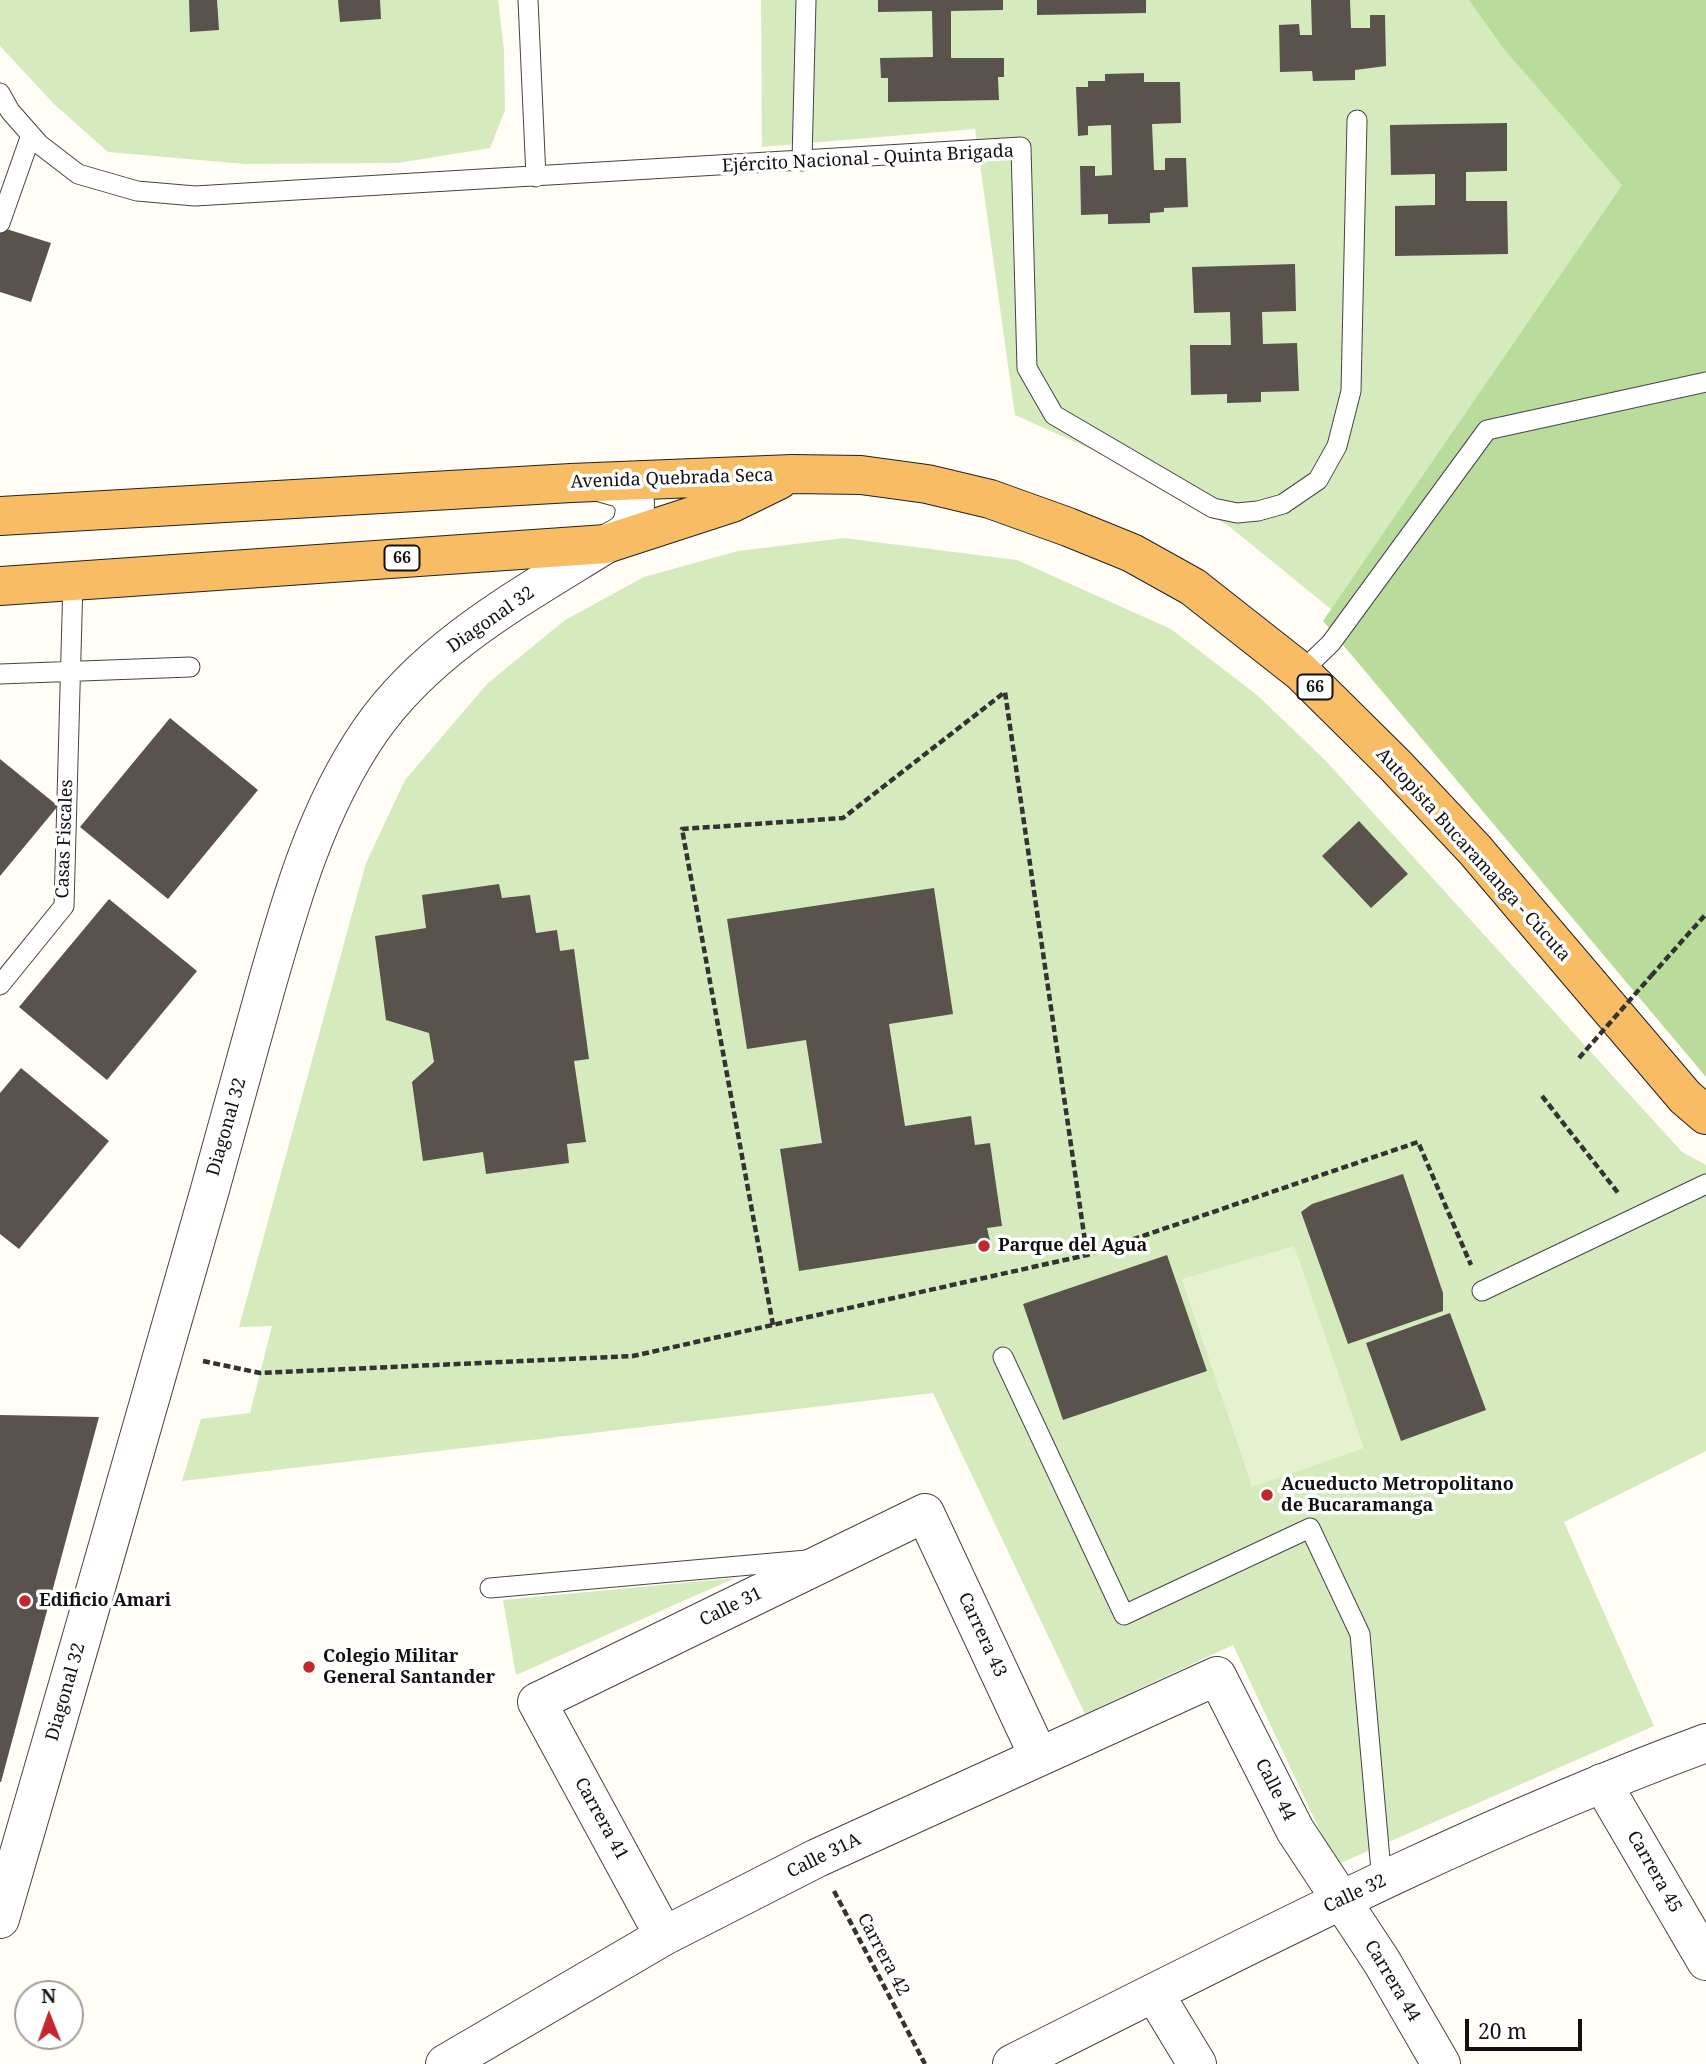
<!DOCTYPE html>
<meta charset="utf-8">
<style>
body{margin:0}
#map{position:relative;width:1706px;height:2064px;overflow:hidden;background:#fffdf5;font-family:"Noto Serif",serif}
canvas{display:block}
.north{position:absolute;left:14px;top:1980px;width:70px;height:70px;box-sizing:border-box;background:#fff;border:2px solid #a0a0a0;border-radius:50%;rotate:359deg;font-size:19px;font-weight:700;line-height:28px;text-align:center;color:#111}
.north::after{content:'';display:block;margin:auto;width:24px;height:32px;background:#c4262e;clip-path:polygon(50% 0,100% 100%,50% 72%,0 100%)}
.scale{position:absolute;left:1465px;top:2019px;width:117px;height:32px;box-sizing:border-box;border:4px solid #111;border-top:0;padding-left:9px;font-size:21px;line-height:24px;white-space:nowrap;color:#111;-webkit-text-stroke:5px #fff;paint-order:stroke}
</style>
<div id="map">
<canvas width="1706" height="2064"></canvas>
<div class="north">N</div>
<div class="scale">20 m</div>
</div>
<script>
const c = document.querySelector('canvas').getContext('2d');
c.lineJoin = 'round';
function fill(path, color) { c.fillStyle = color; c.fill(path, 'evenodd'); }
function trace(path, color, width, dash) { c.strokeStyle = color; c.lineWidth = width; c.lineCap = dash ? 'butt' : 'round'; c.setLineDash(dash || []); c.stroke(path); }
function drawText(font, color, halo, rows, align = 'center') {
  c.font = font + ' "Noto Serif",serif'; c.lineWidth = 7; c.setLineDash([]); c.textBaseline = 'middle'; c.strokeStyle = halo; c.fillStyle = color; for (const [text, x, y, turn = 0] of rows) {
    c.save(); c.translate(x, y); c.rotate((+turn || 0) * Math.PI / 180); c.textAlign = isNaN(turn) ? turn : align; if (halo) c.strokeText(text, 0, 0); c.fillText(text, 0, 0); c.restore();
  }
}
fill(new Path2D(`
 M 0,0 L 498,0 L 504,50 L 505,110 L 490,148 L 398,163 L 245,164 L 108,152 L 55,105 L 0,46 Z
 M 761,0 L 1706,0 L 1706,62 L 1332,610 L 1230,527 L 1131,467 L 1015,415 L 975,129 L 762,147 Z
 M 844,538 L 1017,560 L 1171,629 L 1257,695 L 1325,760 L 1682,1152 L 1706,1165 L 1706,1451 L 1564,1522 L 1654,1726 L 1336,1865 L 1233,1645 L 1085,1714 L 933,1393 L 182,1481 L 201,1419 L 250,1413 L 272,1326 L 239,1327 L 366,863 L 405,780 L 487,684 L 565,620 L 644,577 L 738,551 Z
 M 735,1578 L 516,1675 L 503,1600 Z`), '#d5ebbd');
fill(new Path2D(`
 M 1469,0 L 1706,0 L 1706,1077 L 1323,621 L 1622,185 L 1504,49 Z`), '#b9dc9c');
fill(new Path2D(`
 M 1294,1246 L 1364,1448 L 1252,1487 L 1182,1279 Z`), '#e6f2cf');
fill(new Path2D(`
 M 189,0 L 217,0 L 219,30 L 190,32 Z
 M 338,0 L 380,0 L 381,19 L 340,22 Z
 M 878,0 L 1003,0 L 1003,10 L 951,11 L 951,58 L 1004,58 L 1004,77 L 998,77 L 999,100 L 888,102 L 888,78 L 881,78 L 880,58 L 933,57 L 932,11 L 878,12 Z
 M 1037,0 L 1146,0 L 1146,13 L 1037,15 Z
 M 1311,0 L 1350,0 L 1351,28 L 1370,28 L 1370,15 L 1385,15 L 1386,66 L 1355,70 L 1355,80 L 1313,81 L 1312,71 L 1280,72 L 1279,25 L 1299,24 L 1300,35 L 1312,35 Z
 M 1144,73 L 1144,82 L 1180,82 L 1181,123 L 1152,124 L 1154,170 L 1165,170 L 1165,158 L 1186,158 L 1188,207 L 1164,208 L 1164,212 L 1150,213 L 1150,223 L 1108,224 L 1108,214 L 1081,215 L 1080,166 L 1095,166 L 1095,176 L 1112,175 L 1111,125 L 1088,126 L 1088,135 L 1078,136 L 1076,87 L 1088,87 L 1088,81 L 1105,81 L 1105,74 Z
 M 1507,123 L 1507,171 L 1466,172 L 1466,201 L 1507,201 L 1508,254 L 1395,256 L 1395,206 L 1435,205 L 1435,174 L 1391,175 L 1390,125 Z
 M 0,227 L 51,243 L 31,302 L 0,292 Z
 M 1295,264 L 1296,311 L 1262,312 L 1263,344 L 1297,343 L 1299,391 L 1261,392 L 1261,402 L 1227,403 L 1227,394 L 1191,395 L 1190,345 L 1231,345 L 1230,312 L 1194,313 L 1192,267 Z
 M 170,718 L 258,790 L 168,899 L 80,827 Z
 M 0,759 L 58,806 L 0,876 Z
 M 1359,821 L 1408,874 L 1371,908 L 1322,856 Z
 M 499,884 L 502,898 L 530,895 L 536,933 L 557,930 L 560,951 L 574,949 L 589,1059 L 574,1061 L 586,1142 L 567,1144 L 569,1163 L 486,1174 L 483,1152 L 423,1161 L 412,1082 L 434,1062 L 429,1033 L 386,1020 L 375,936 L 426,928 L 422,895 Z
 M 934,888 L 953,1014 L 889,1024 L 905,1126 L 971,1116 L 975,1145 L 990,1143 L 1002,1226 L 987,1228 L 990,1241 L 799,1271 L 780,1149 L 822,1143 L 806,1040 L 747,1049 L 727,919 Z
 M 109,899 L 197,971 L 107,1080 L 19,1007 Z
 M 21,1068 L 109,1141 L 19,1249 L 0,1234 L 0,1093 Z
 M 1403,1174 L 1443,1293 L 1443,1311 L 1348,1344 L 1301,1212 L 1312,1204 Z
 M 1167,1255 L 1207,1371 L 1063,1420 L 1023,1304 Z
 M 1450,1313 L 1486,1410 L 1401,1441 L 1366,1343 Z
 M 0,1415 L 99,1417 L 1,1782 L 0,1782 Z`), '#5a524d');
const service = new Path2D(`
 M 528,0 L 536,177
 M 0,93 L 10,111 L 39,144 L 78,174 L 137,191 L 195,196 L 1021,147 L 1027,368 L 1054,415 L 1213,508 L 1237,513 L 1258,511 L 1283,504 L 1318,480 L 1337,446 L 1351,391 L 1357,120
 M 802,161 L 806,0
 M 0,223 L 31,135
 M 1301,672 L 1331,643 L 1487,430 L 1706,382
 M 0,674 L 190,667
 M 0,985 L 64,906 L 73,581
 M 1482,1291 L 1706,1184
 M 1003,1357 L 1124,1615 L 1310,1528 L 1360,1634 L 1382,1882
 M 490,1588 L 807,1560`);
const minor = new Path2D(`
 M 1602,1783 L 1706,1961
 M 0,1919 C 70,1677 141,1436 209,1193 C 227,1128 245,1063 263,998 C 289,906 315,811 370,731 C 428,647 521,597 606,544 C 628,534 635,528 635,503 L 624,489 L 599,482
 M 664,1936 L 537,1702 L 925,1513 L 1039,1757
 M 1154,1993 L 1197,2064
 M 445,2064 L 664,1936 L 817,1858 L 1217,1676 L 1295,1830 L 1382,1962 L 1441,2064`);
const tertiary = new Path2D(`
 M 1012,2064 C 1240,1950 1467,1831 1706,1743`);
const trunk = new Path2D(`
 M 0,516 L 571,483 L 792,474 L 861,475 L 927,484 L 990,499 L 1068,527 L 1132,553 L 1193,587 L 1301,672 L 1396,766 L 1475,850 L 1685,1097 L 1706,1115
 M 0,586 L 606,544 L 732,503 L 779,480`);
trace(service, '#444', 21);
trace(minor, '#444', 40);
trace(tertiary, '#444', 40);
trace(trunk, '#222', 40);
trace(new Path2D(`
 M 1651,976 L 1706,914
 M 1542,1096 L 1619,1194
 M 773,1325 L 682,829 L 843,818 L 1005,692 L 1087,1255
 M 203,1361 L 260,1373 L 633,1356 L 1087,1255 L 1418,1142 L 1471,1265
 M 834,1891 L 925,2064`), '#333', 4.5, [7, 3.5]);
trace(service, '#fff', 19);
trace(minor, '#fff', 38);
trace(tertiary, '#fff', 38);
trace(trunk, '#f7bc64', 38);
trace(new Path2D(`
 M 1579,1058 L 1651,976`), '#333', 4.5, [7, 3.5]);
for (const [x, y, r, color] of [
 [984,1246,7,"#c4262e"],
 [1267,1495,7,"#c4262e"],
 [25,1601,7,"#c4262e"],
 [309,1667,7,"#c4262e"]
]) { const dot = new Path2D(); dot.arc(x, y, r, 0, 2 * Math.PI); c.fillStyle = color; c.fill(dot); trace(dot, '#fff', 2.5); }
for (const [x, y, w] of [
 [402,558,35],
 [1315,687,35]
]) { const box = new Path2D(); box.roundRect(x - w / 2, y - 12.5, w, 25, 5); c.fillStyle = '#fff'; c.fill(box); trace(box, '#111', 2); }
drawText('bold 16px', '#111', null, [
 ["66",402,558],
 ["66",1315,687]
]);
drawText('18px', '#111', '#fff', [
 ["Ejército Nacional - Quinta Brigada",868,159,-3],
 ["Avenida Quebrada Seca",672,479,-2],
 ["Diagonal 32",491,620,-35],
 ["Casas Fiscales",65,839,-88],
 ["Autopista Bucaramanga - Cúcuta",1473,855,48],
 ["Diagonal 32",227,1127,-74],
 ["Calle 31",731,1607,-26],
 ["Carrera 43",982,1635,65],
 ["Diagonal 32",66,1692,-74],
 ["Calle 44",1275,1790,63],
 ["Carrera 41",601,1819,61],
 ["Calle 31A",824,1856,-26],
 ["Carrera 45",1654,1872,60],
 ["Calle 32",1355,1894,-25],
 ["Carrera 42",883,1955,62],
 ["Carrera 44",1392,1981,59]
]);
drawText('bold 18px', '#111', '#fff', [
 ["Parque del Agua",998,1246],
 ["Acueducto Metropolitano",1281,1485],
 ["de Bucaramanga",1281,1506],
 ["Edificio Amari",39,1601],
 ["Colegio Militar",323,1657],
 ["General Santander",323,1678]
], 'left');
</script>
